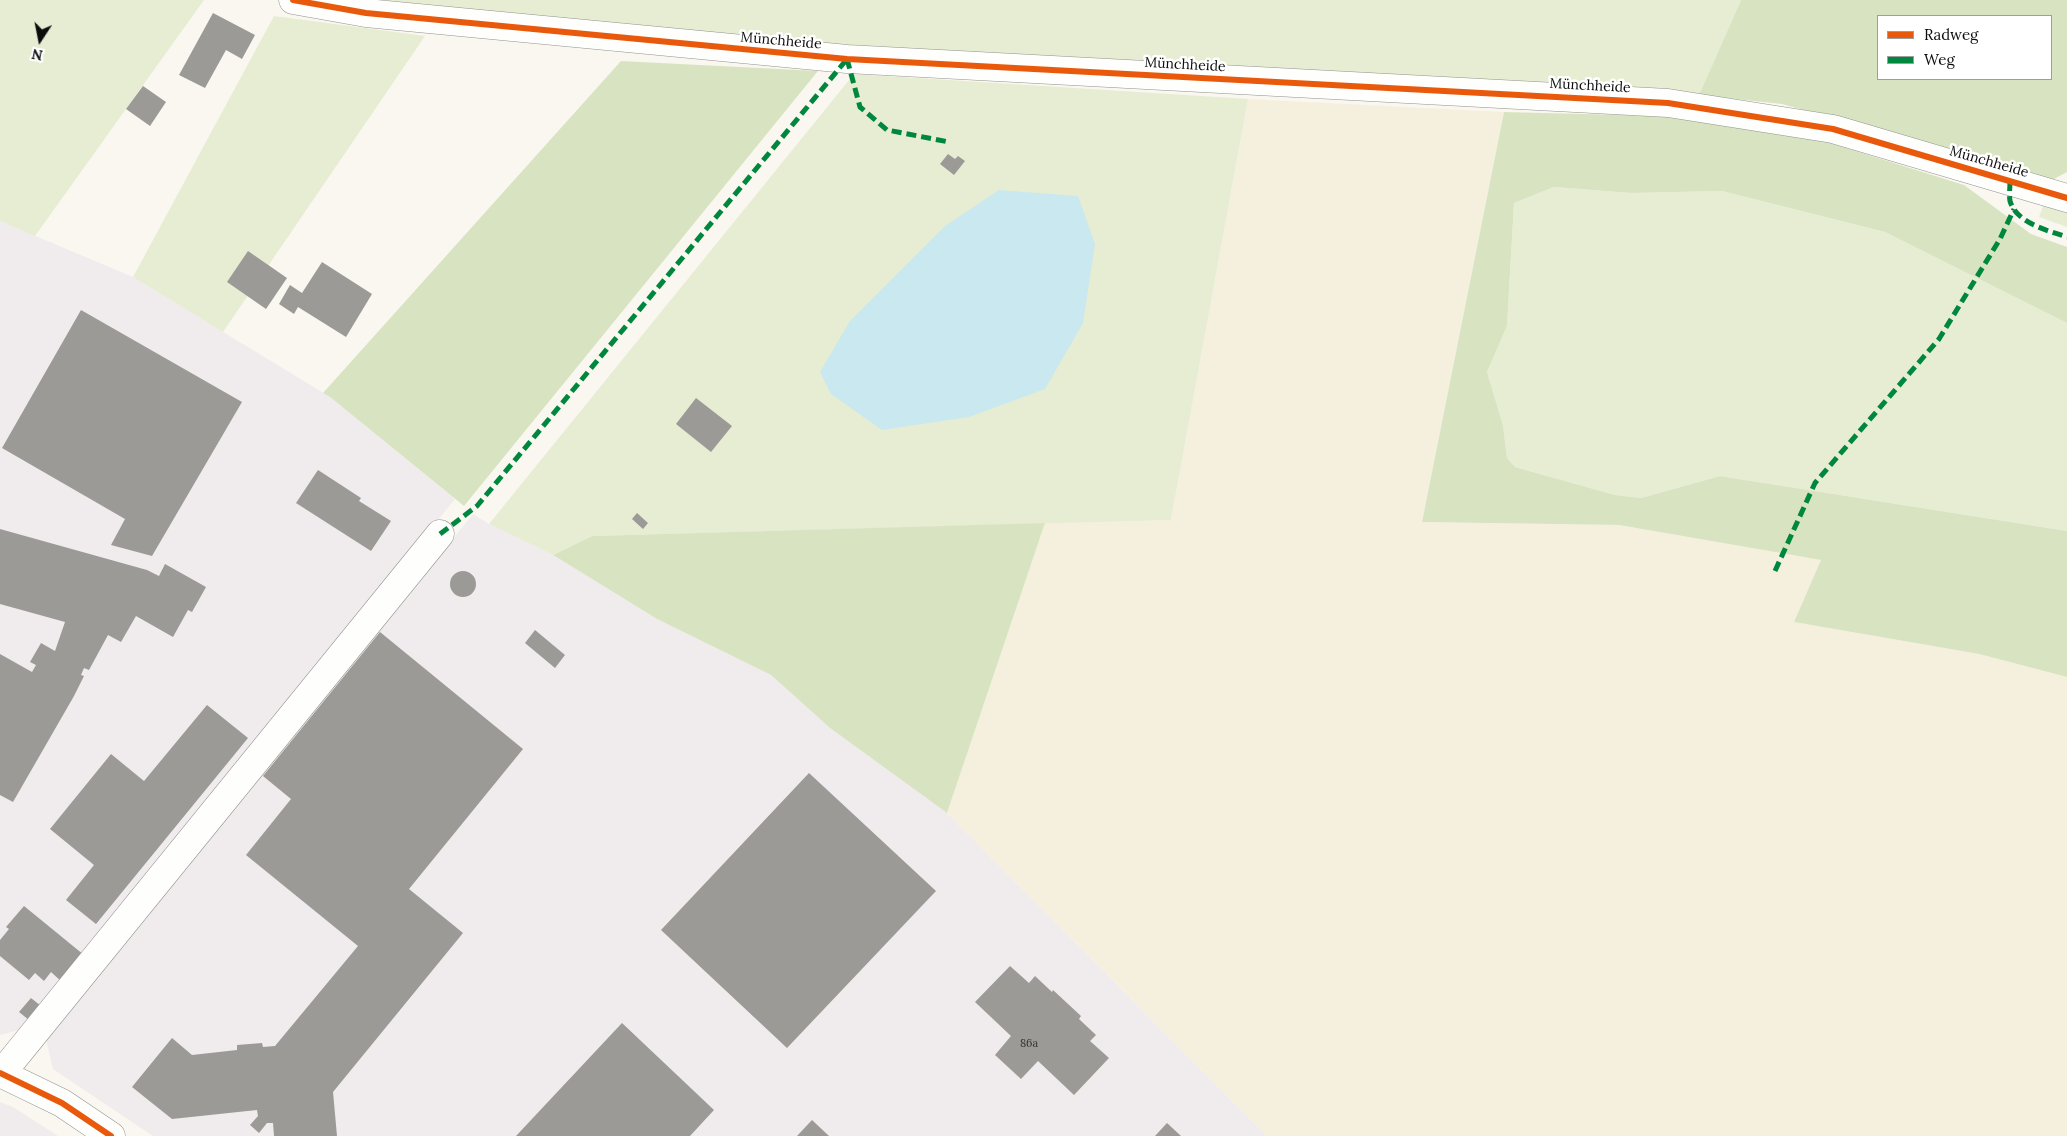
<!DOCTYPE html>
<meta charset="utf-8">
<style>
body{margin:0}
#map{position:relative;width:2067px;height:1136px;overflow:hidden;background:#faf7f0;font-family:Lora,serif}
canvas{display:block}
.legend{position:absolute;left:1877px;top:15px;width:175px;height:65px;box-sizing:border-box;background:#fff;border:1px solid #9e9e9e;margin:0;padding:6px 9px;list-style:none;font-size:15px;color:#0c0c0c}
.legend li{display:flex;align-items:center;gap:10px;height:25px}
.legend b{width:25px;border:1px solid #9e9e9e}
.north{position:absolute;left:15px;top:15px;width:50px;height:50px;-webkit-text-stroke:4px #fff;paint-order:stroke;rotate:191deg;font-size:14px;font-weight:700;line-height:20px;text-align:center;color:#0c0c0c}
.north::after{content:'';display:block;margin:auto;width:18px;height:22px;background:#0c0c0c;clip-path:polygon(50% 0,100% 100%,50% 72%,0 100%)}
</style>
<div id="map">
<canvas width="2067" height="1136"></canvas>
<ul class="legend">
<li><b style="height:6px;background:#e8590c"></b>Radweg</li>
<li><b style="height:6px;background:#00873e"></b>Weg</li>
</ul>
<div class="north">N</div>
</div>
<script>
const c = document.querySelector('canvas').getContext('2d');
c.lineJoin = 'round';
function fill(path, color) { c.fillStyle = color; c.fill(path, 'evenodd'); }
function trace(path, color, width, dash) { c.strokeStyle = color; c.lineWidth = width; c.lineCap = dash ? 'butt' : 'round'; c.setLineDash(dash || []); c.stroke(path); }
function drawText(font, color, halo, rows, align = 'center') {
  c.font = font + ' Lora,serif'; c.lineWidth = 5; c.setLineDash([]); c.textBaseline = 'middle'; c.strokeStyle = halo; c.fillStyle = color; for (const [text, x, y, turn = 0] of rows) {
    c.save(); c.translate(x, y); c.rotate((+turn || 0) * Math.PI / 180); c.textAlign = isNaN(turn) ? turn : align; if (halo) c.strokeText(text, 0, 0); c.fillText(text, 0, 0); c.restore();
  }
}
fill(new Path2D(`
 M 0,221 L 133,277 L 330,397 L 455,499 L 23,1029 L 0,1035 Z
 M 473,514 L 489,524 L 553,555 L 657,619 L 771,675 L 830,728 L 947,813 L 1267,1136 L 153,1136 L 53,1069 L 46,1039 Z
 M 0,1102 L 13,1107 L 58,1136 L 0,1136 Z`), '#f0ebed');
fill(new Path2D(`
 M 1248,99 L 1504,112 L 1422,522 L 1619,525 L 1821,560 L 1794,622 L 1979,654 L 2067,677 L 2067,1136 L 1267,1136 L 947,813 L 1045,523 L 1171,520 Z`), '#f5f0de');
fill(new Path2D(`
 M 0,0 L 204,0 L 35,236 L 0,221 Z
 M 383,0 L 1741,0 L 1699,95 L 621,33 Z
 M 274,16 L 425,36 L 223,332 L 133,277 Z
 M 854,74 L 1248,99 L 1171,520 L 592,536 L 553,555 L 489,524 Z
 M 1554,187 L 1631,193 L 1722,191 L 1885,232 L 2067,323 L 2067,531 L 1720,476 L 1641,498 L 1615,495 L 1515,467 L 1507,458 L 1503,425 L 1487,372 L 1507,326 L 1514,203 Z
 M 2044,203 L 2067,210 L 2067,227 L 2039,217 Z`), '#e6edd2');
fill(new Path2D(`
 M 1741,0 L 2067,0 L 2067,172 L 2052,180 L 1782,104 L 1699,95 ZM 1878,16 L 2051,16 L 2051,79 L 1878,79 Z
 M 621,61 L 818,71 L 464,506 L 330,397 L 323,393 Z
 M 1504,112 L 1663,116 L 1776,126 L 1964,185 L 2031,234 L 2067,247 L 2067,323 L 1885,232 L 1722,191 L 1631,193 L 1554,187 L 1514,203 L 1507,326 L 1487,372 L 1503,425 L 1507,458 L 1515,467 L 1615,495 L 1641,498 L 1720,476 L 2067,531 L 2067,677 L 1979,654 L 1794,622 L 1821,560 L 1619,525 L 1422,522 Z
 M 1045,523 L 947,813 L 830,728 L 771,675 L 657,619 L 553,555 L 592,536 Z`), '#d8e4c1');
fill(new Path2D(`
 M 999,190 L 1078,196 L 1095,244 L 1083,323 L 1045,389 L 969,417 L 882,430 L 831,394 L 820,372 L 850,321 L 945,226 Z`), '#cae8f0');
fill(new Path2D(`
 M 213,13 L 255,35 L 242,59 L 226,50 L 205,88 L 179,75 Z
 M 143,86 L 166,102 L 150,126 L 126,109 Z
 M 948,154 L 955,159 L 958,156 L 965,161 L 954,175 L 940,164 Z
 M 248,251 L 287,278 L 266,309 L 227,282 Z
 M 322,262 L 372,294 L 346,337 L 298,307 L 294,314 L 279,304 L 290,285 L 302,293 Z
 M 81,310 L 242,402 L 152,556 L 111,545 L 125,519 L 2,448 Z
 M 696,398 L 732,426 L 711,452 L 676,424 Z
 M 318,470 L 361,498 L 359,501 L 391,521 L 371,551 L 296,503 Z
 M 637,513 L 648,523 L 643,529 L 632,519 Z
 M 0,529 L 147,570 L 159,576 L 165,564 L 206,587 L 192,612 L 188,610 L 173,637 L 136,616 L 121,642 L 108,635 L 89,670 L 84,668 L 81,675 L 84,676 L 74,696 L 13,802 L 0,795 L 0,654 L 32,672 L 36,665 L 30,662 L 41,643 L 55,651 L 65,622 L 0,604 Z
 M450 584a13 13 0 1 1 26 0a13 13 0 1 1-26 0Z
 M 535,630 L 565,655 L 555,668 L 525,643 Z
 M 380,632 L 523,749 L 409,889 L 463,933 L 333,1092 L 337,1136 L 274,1136 L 273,1123 L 267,1123 L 259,1133 L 250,1125 L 258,1116 L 257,1110 L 172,1119 L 132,1087 L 172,1038 L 192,1055 L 237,1050 L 237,1045 L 262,1043 L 263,1047 L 275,1046 L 358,946 L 246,855 L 291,799 L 263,776 Z
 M 207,705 L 248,738 L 96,924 L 66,900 L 94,865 L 50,829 L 111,754 L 144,781 Z
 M 809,773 L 936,891 L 787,1048 L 661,930 Z
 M 24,906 L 84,955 L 62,982 L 51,972 L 44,981 L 35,973 L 29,980 L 0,956 L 0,940 L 9,929 L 6,927 Z
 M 1010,966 L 1029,983 L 1035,976 L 1052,992 L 1053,990 L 1081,1016 L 1079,1019 L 1096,1035 L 1090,1041 L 1109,1058 L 1074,1095 L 1038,1061 L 1021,1079 L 995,1055 L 1011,1036 L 975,1002 Z
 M 31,998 L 41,1006 L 29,1020 L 19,1012 Z
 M 622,1023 L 714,1110 L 690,1136 L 516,1136 Z
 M 812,1120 L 829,1136 L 797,1136 Z
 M 1167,1123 L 1181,1136 L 1155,1136 Z`), '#9c9a96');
const minor = new Path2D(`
 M 293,0 L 366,13 L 847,59 L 1668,103 L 1833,129 L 2067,198
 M 0,1073 L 62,1103 L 111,1136
 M 1,1074 L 440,534`);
trace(minor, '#93928f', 29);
trace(minor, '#fefefd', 28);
trace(new Path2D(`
 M 847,59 L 860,107 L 887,130 L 949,142
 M 2010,181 C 2010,188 2009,195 2010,201 C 2016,223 2049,231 2067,237
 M 440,534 L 477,506 L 847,59
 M 1775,571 L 1815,483 L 1939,339 L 2000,239 L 2014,209`), '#00873e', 5, [10, 5]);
trace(new Path2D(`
 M 293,0 L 366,13 L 847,59 L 1668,103 L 1833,129 L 2067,198
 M 0,1073 L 62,1103 L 111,1136`), '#e8590c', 6);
drawText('11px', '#30302e', null, [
 ["86a",1029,1044]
]);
drawText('14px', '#0c0c0c', '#fff', [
 ["Münchheide",781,41,5],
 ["Münchheide",1185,65,3],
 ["Münchheide",1590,86,3],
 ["Münchheide",1989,162,16]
]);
</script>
